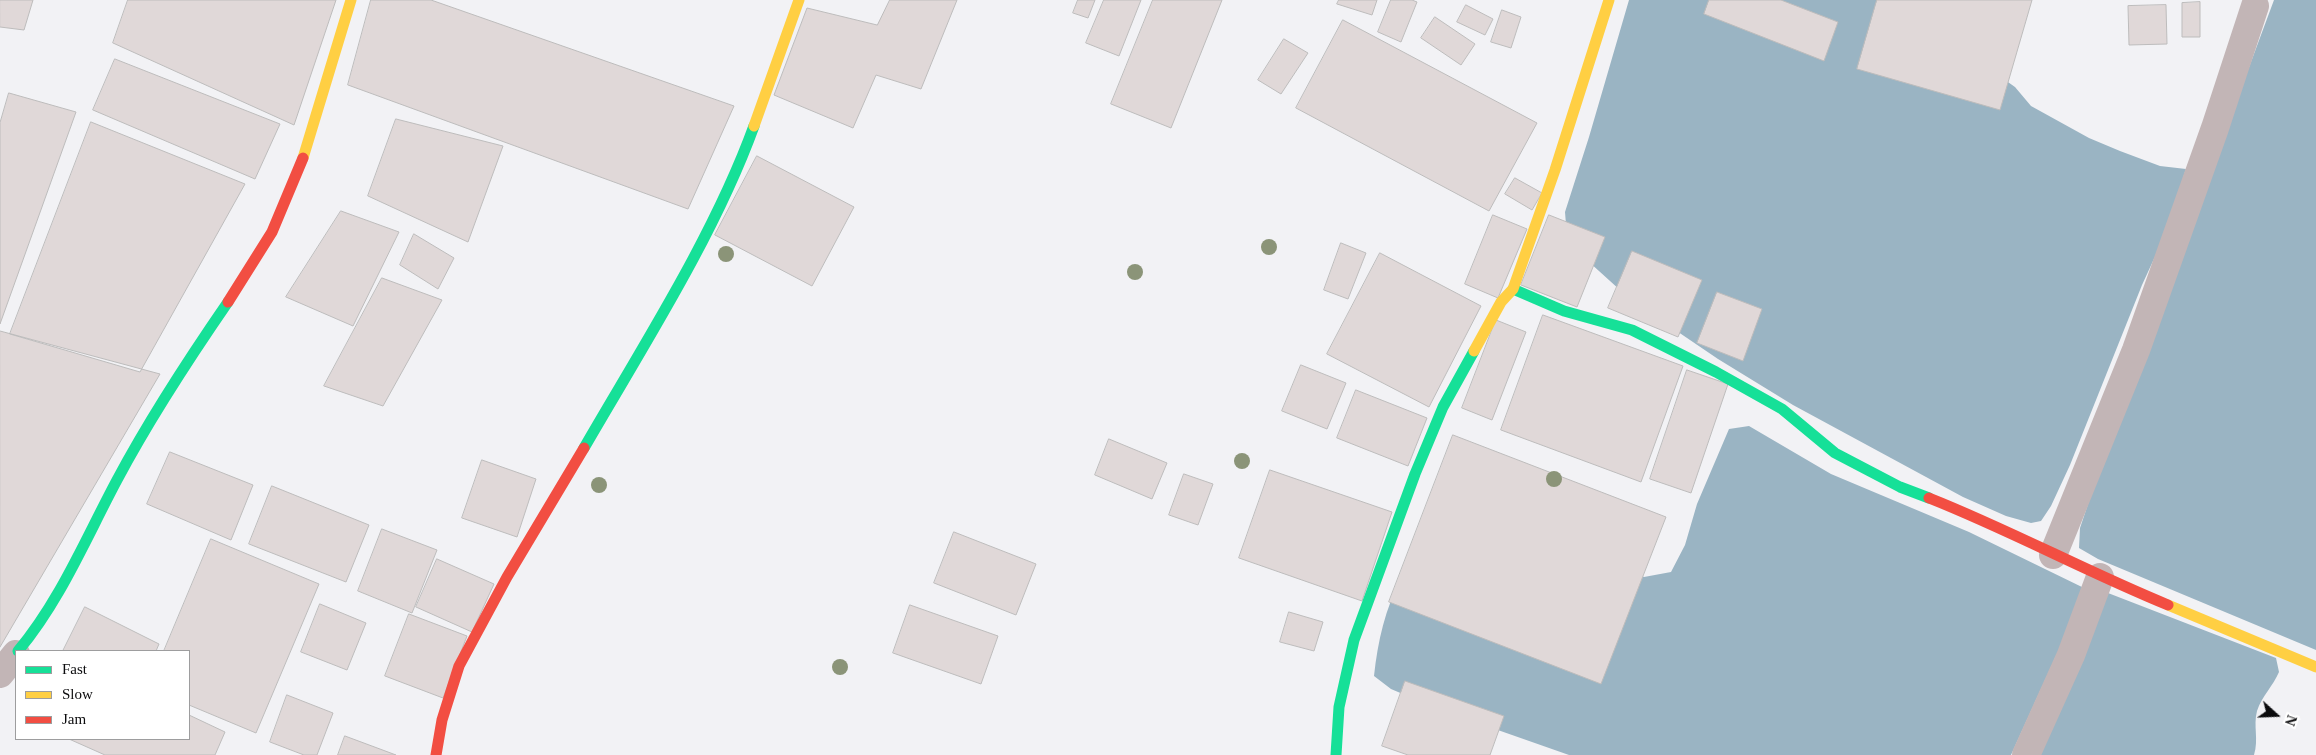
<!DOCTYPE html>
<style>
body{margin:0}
#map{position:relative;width:2316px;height:755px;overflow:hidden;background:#f2f2f5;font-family:Georgia,serif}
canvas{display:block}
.legend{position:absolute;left:15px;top:650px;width:175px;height:90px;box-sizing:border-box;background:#fff;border:1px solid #9d9d9e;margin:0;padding:6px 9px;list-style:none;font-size:15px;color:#0b0b0d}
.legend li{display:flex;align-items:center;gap:10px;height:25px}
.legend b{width:25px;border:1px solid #9d9d9e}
.north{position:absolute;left:2251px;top:690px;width:50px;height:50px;-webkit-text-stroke:4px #fff;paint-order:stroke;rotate:110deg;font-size:14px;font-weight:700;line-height:20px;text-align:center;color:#0b0b0d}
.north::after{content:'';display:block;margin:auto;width:18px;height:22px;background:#0b0b0d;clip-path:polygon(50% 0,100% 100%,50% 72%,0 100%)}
</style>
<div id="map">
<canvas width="2316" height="755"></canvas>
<ul class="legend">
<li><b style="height:6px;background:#16e098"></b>Fast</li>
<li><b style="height:6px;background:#ffcf43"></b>Slow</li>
<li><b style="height:6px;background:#f24e42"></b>Jam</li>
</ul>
<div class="north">N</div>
</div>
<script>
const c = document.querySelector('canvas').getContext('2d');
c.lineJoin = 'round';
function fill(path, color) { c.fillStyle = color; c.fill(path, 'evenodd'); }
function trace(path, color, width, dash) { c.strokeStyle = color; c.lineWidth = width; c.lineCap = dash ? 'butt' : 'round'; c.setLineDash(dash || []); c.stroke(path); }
fill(new Path2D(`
 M 1629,0 L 1891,0 L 2015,87 L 2031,106 L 2089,138 L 2120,151 L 2160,166 L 2186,169 L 2164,237 L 2142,285 L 2070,465 L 2051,506 L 2041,521 L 2031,523 L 2006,516 L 1963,497 L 1793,405 L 1718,359 L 1631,300 L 1578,252 L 1567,237 L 1565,212 L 1589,137 Z
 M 2274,0 L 2316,0 L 2316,650 L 2098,559 L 2079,548 L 2080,528 L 2099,471 Z
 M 1749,426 L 1831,474 L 1969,532 L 2084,588 L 2066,634 L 2011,755 L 1569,755 L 1438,709 L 1391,689 L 1374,676 C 1378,640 1385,610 1401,578 L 1600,559 L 1644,577 L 1671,572 L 1685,545 L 1697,504 L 1729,429 Z
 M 2108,593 L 2276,658 L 2279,672 C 2273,686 2262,696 2257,711 C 2253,726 2259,739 2254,755 L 2033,755 Z`), '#9ab4c3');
const building = new Path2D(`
 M 0,0 L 33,0 L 24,30 L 0,27 Z
 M 128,0 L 336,0 L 294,125 L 113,43 Z
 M 371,0 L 431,0 L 734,106 L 688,209 L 348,85 Z
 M 890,0 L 957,0 L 921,89 L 876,75 L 853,128 L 774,95 L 807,8 L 877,25 Z
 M 1078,0 L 1095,0 L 1088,18 L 1073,13 Z
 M 1104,0 L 1141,0 L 1119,56 L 1086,43 Z
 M 1153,0 L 1222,0 L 1171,128 L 1111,104 Z
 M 1339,0 L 1377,0 L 1372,15 L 1337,4 Z
 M 1391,0 L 1412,0 L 1417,2 L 1401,42 L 1378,32 Z
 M 1709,0 L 1781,0 L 1838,22 L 1824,61 L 1704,14 Z
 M 1877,0 L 2032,0 L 2000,110 L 1857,69 Z
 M 2200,2 L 2200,37 L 2182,37 L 2182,3 Z
 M 1466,5 L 1493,19 L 1485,35 L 1457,22 Z
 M 2166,5 L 2167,44 L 2129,45 L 2128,6 Z
 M 1502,10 L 1521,17 L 1511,48 L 1491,42 Z
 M 1435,17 L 1475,44 L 1461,65 L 1421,38 Z
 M 1343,20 L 1537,123 L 1489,211 L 1296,108 Z
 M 1284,39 L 1308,53 L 1281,94 L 1258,80 Z
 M 115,59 L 280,124 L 255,179 L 93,110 Z
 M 9,93 L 76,112 L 0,324 L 0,123 Z
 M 396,119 L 503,146 L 468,242 L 368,196 Z
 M 91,122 L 245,184 L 140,372 L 10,334 Z
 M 757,156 L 854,207 L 812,286 L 715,235 Z
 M 1515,178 L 1542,193 L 1532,210 L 1505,194 Z
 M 341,211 L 399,232 L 353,326 L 286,297 Z
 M 1493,215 L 1527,229 L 1498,298 L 1465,284 Z
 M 1549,215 L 1605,237 L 1577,307 L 1521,285 Z
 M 414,234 L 454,258 L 438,289 L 400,265 Z
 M 1341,243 L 1366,253 L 1348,299 L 1324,290 Z
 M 1632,251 L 1702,280 L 1678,337 L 1608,308 Z
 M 1380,253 L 1481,306 L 1429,407 L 1327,354 Z
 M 382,278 L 442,300 L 383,406 L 324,386 Z
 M 1717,292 L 1762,309 L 1743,361 L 1697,343 Z
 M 1543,315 L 1683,366 L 1641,482 L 1501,430 Z
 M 1496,320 L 1526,332 L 1492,420 L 1462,408 Z
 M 0,331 L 160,374 L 0,647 Z
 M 1301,365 L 1346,383 L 1327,429 L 1282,411 Z
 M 1687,370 L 1728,384 L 1691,493 L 1650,479 Z
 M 1356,390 L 1427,418 L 1408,466 L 1337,438 Z
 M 1453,435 L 1666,517 L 1601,684 L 1389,602 Z
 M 1109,439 L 1167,463 L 1152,499 L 1095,475 Z
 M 170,452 L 253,485 L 231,540 L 147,504 Z
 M 482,460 L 536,479 L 517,537 L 462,518 Z
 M 1270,470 L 1392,512 L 1362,601 L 1239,558 Z
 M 1184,474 L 1213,484 L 1198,525 L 1169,515 Z
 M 272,486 L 369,525 L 346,582 L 249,544 Z
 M 382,529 L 437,550 L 412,613 L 358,591 Z
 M 954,532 L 1036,564 L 1016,615 L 934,583 Z
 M 211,539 L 319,584 L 256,733 L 189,705 L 189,651 L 164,651 Z
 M 437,559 L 494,584 L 472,632 L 416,607 Z
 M 320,604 L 366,623 L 347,670 L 301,652 Z
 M 910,605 L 998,636 L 981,684 L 893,653 Z
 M 85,607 L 159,644 L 156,651 L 63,651 Z
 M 1289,612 L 1323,622 L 1314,651 L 1280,642 Z
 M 409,614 L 467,636 L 443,698 L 385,676 Z
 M 1405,681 L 1504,716 L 1490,755 L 1408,755 L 1382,746 Z
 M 287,695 L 333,713 L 317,755 L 304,755 L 270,742 Z
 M 189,715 L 225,732 L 215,755 L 105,755 L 69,739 L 189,739 Z
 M 345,736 L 396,755 L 338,755 Z`);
fill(building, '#e0d8d8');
trace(building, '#bdbcbc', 1);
trace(new Path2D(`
 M 2053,555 L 2136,350 L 2215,128 L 2255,6
 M 0,674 L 16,654
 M 2026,755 L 2071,655 L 2100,577`), '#c2b5b6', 28);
trace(new Path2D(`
 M 1513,289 L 1564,311 L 1632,330 L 1716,372 L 1782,409 L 1835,453 L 1900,487 L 1929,498
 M 584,448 C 643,346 714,236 754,126
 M 18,651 C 60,601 86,538 117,480 C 150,418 188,360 228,302
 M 1336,755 L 1339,707 L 1354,640 L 1415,474 L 1443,407 L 1474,351`), '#16e098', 11);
trace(new Path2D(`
 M 754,126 L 799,0
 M 303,158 L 351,0
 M 1474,351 L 1501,302 L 1513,289 L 1555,170 L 1609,0
 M 2168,605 L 2316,667`), '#ffcf43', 11);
trace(new Path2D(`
 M 228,302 L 272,232 L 303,158
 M 1929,498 C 2010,530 2087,572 2168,605
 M 436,755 L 442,720 L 459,666 L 507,577 L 584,448`), '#f24e42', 11);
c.fillStyle = '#8b9478';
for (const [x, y] of [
 [1269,247],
 [726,254],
 [1135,272],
 [1242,461],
 [1554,479],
 [599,485],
 [840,667]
]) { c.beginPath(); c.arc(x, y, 8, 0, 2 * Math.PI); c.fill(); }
</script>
